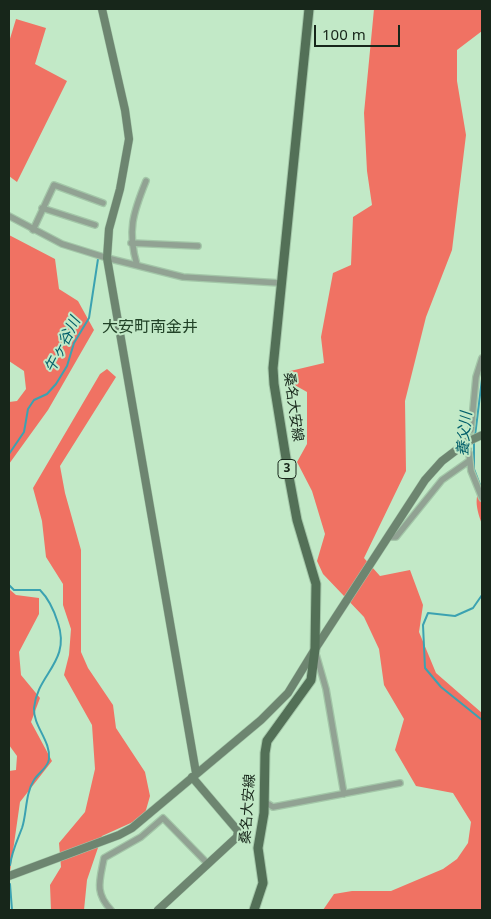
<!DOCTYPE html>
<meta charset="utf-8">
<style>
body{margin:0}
#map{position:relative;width:491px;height:919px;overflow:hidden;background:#c2e9c7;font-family:"Noto Sans",sans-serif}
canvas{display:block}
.frame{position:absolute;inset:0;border:10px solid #17261a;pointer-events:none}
.scale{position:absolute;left:314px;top:25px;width:86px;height:22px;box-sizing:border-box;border:2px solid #17261a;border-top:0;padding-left:6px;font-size:15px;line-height:18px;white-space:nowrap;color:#17261a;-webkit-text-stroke:4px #c2e9c7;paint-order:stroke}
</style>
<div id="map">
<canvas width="491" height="919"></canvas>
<div class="frame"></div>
<div class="scale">100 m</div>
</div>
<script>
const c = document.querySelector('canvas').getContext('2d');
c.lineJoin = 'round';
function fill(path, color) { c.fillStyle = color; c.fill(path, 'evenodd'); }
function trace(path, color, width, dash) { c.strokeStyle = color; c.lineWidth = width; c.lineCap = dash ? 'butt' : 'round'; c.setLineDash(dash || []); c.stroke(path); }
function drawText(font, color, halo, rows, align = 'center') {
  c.font = font + ' "Noto Sans","Noto Sans JP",sans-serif'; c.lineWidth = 4; c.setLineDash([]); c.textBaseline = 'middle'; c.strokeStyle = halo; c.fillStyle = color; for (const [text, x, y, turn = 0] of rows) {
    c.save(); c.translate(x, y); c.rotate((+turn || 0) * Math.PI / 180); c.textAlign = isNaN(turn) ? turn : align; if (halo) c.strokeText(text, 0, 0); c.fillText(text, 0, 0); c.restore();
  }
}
fill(new Path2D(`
 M 374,9 L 482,9 L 482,31 L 457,50 L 457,81 L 466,135 L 452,250 L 426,317 L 405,401 L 406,471 L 364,558 L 380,576 L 410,570 L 423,605 L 419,632 L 436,673 L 482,713 L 482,910 L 323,910 L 334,894 L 352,891 L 391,891 L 443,869 L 457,859 L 468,843 L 471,822 L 453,793 L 416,786 L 395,750 L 404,719 L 384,685 L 379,649 L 364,617 L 323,574 L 317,561 L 325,534 L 312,491 L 297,462 L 307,444 L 307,392 L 284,379 L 286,372 L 324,363 L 321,337 L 333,273 L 351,265 L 353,217 L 372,205 L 367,171 L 364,113 Z
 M 16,19 L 46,28 L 35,64 L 67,81 L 17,182 L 9,176 L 9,42 Z
 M 9,235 L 55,259 L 59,289 L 78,301 L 94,330 L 48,410 L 9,464 L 9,402 L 17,401 L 26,389 L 24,371 L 9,361 Z
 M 107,369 L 116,377 L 60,466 L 65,493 L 81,550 L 81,652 L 88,668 L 113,705 L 116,728 L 145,772 L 150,796 L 144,817 L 102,836 L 87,880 L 84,910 L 51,910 L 50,885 L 61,867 L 59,843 L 85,812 L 95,769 L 92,725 L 64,675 L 69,655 L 71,629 L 63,605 L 63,584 L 46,557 L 42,521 L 33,488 L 100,374 Z
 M 482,485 L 482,524 C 477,511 473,497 482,485 Z
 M 9,589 L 16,595 L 39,598 L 39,614 L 19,652 L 21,675 L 40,698 L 31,722 L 52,761 L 20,802 L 9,879 L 9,771 L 16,770 L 17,756 L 9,745 Z`), '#f07263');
trace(new Path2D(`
 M 475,436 L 482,379
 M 474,441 L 474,469 L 482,490
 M 9,454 L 24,432 L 28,409 L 34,400 L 47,394 L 56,384 L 67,366 L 74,343 L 89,318 L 98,259
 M 9,585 L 14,590 L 40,590 C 49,599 54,610 58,623 C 71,662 37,674 34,708 C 33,726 51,741 49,759 C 48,768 38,773 34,780 C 25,794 27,813 22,828 C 17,841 12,851 10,865
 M 482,595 L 473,608 L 455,616 L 428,613 L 423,625 L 425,668 L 441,687 L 482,720
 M 10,884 L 12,910`), '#3ba2b1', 2);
trace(new Path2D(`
 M 469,453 L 471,430`), '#a0c2a4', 5.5, [5.5, 3]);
const street = new Path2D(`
 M 42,208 L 95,225
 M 9,216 L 62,244 L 107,258 L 183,277 L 280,283
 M 33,230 L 54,185 L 103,203
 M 131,243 L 198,246
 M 137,265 C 127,231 133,213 146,181
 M 471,430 L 476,377 L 482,358
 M 469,453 L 471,471 L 482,498
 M 388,537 L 396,537 L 442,480 L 469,461
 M 316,654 L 326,689 L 344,794
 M 265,802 L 273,807 L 400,783
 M 111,910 C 94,892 100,880 104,858 L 141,837 L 163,818 L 208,864`);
const secondary = new Path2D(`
 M 102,9 L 125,110 L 129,139 L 120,189 L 109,229 L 107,258 L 196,773
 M 9,876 L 119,835 L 132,828 L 261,720 L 288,693 L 315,649 L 425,480 L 442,461 L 467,442
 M 158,910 L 237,837 L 238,831 L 192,777`);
const primary = new Path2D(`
 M 254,910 L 263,883 L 258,848 L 264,813 L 265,753 L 267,741 L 311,680 L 315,649 L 316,584 L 297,520 L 289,477 L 274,384 L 273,368 L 309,9`);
trace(street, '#a3c6a8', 8);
trace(secondary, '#a3c6a8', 9);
trace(primary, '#a3c6a8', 11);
trace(street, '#91a293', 5.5);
trace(secondary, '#6d8570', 8);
trace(primary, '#537057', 9);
const secondaryBridge = new Path2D(`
 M 467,442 L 482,435`);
trace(secondaryBridge, '#a3c6a8', 9, []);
trace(secondaryBridge, '#6d8570', 8);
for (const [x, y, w] of [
 [287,469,18]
]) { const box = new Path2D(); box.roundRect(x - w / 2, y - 9.5, w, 19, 4); c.fillStyle = '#c2e9c7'; c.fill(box); trace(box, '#17261a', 1); }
drawText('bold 12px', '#17261a', null, [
 ["3",287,469]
]);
drawText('14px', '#17261a', '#c2e9c7', [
 ["桑名大安線",293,407,82],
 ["桑名大安線",248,809,-86]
]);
drawText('italic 15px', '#035f6a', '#c2e9c7', [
 ["午ヶ谷川",63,345,-63],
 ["養父川",465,434,-85]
]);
drawText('16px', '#214227', '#c2e9c7', [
 ["大安町南金井",150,327]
]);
</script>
